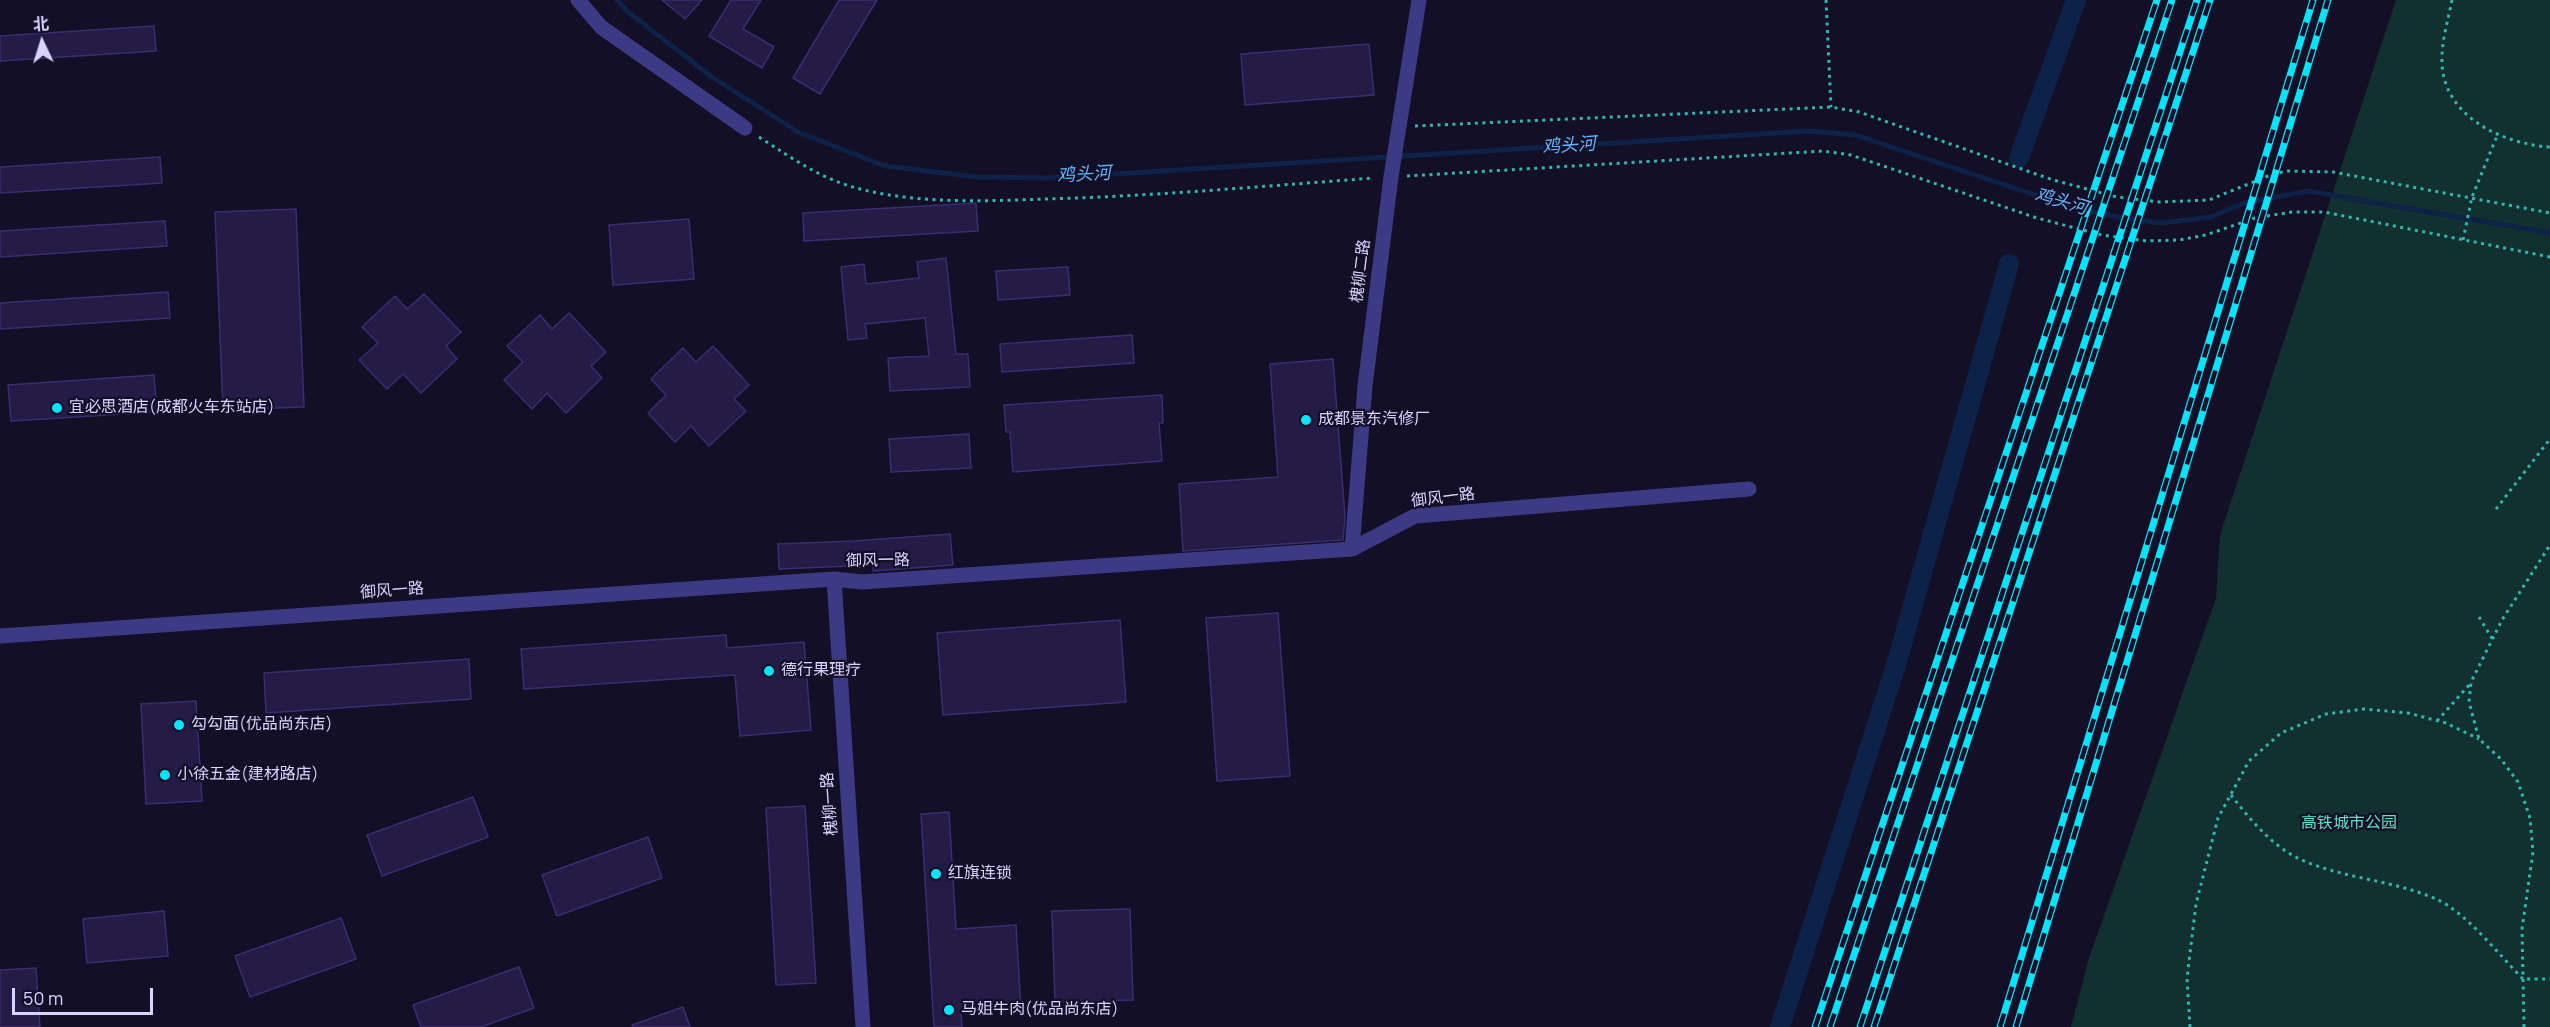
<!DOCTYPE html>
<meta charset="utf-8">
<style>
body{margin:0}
#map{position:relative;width:2550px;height:1027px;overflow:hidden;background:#130f26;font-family:Manrope,"Noto Sans SC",sans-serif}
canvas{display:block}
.north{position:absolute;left:12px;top:12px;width:60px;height:60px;-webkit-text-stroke:4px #130f26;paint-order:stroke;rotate:356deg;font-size:16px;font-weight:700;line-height:24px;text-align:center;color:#d9d4ff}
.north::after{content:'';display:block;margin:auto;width:21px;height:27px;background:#d9d4ff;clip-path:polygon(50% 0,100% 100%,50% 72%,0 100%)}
.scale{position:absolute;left:12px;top:988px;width:141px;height:27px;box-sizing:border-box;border:3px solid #d9d4ff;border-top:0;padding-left:8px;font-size:18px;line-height:21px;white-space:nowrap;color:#d9d4ff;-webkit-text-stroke:4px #130f26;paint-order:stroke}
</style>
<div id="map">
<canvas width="2550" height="1027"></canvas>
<div class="north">北</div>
<div class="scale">50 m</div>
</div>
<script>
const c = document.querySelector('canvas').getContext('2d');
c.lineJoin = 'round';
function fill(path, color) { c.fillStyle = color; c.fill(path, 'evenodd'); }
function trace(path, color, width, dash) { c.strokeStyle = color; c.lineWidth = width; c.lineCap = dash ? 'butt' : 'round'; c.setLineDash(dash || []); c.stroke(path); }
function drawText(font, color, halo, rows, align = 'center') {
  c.font = font + ' Manrope,"Noto Sans SC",sans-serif'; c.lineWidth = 4.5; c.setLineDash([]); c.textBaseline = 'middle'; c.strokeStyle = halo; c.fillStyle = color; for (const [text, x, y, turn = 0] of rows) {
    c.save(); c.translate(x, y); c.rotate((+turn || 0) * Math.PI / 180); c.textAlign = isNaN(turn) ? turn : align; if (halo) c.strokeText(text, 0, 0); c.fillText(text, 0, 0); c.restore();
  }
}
fill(new Path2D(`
 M 2396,0 L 2550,0 L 2550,1027 L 2071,1027 L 2089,958 L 2216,598 L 2220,535 Z`), '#12302f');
trace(new Path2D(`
 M 617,0 L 628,12 L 712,77 L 798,132 L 885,166 L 977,177 L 1049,178 L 1808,131 L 1856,135 L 2071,207 L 2128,219 L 2161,223 L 2211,217 L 2244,203 L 2308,191 L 2550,233`), '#0c2248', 5);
trace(new Path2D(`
 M 2019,158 L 2076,0
 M 1780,1027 L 1896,665 L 2009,264`), '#0c2248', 20);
const building = new Path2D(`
 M 662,0 L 702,0 L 685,19 Z
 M 731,0 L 761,0 L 743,29 L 774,47 L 762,68 L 709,36 Z
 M 839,0 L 877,0 L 820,94 L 793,78 Z
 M 154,26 L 156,51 L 0,61 L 0,36 Z
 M 1369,44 L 1374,95 L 1245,105 L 1241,54 Z
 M 160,157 L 162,183 L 0,193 L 0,167 Z
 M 976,203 L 978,231 L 804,241 L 803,213 Z
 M 296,209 L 304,407 L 223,410 L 215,212 Z
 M 689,219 L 694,279 L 613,285 L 609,225 Z
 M 165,221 L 167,246 L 0,257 L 0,231 Z
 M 946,258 L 956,354 L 968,354 L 970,387 L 890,391 L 888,358 L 929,356 L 925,318 L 865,324 L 867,338 L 848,340 L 841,267 L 864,264 L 866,284 L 919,278 L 917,262 Z
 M 1068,267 L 1070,295 L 998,300 L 996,271 Z
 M 168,292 L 170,318 L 0,329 L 0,303 Z
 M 424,294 L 461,332 L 446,346 L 457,359 L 421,393 L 403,374 L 387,389 L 359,360 L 378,343 L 362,327 L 395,296 L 407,309 Z
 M 569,313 L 606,352 L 591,366 L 602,378 L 566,413 L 547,393 L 532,409 L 504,380 L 523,362 L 507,346 L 540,315 L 552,329 Z
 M 1132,335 L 1134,363 L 1002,372 L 1000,344 Z
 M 713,346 L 749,385 L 734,399 L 746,411 L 709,446 L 691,426 L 675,442 L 648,413 L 666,395 L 651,379 L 683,348 L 696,362 Z
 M 1333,359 L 1345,517 L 1343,540 L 1183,551 L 1179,484 L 1278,477 L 1270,364 Z
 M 154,375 L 157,412 L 11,421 L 8,385 Z
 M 1162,395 L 1163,423 L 1159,423 L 1162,461 L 1013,472 L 1010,432 L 1006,432 L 1004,405 Z
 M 969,434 L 971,468 L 891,472 L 889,439 Z
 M 950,534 L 953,565 L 873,571 L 873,565 L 779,569 L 778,544 L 854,541 Z
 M 1278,613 L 1290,776 L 1217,781 L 1206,618 Z
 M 1120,620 L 1126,702 L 943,715 L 937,633 Z
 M 726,635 L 727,648 L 804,642 L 811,730 L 740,736 L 735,675 L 524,689 L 521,649 Z
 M 469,659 L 471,699 L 266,713 L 264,673 Z
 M 196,701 L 202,801 L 146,804 L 141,704 Z
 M 473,797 L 488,837 L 382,876 L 367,835 Z
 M 805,806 L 816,983 L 776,985 L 766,808 Z
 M 949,812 L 956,929 L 1016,925 L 1021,1010 L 961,1013 L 962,1027 L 934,1027 L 921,814 Z
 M 648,837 L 662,878 L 557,916 L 542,875 Z
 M 1130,909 L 1133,1000 L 1055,1002 L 1052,911 Z
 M 164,911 L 168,956 L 87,963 L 83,919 Z
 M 341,918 L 356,959 L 250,997 L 235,956 Z
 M 519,967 L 534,1008 L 481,1027 L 421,1027 L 413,1005 Z
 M 36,968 L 40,1027 L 0,1027 L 0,970 Z
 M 683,1007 L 690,1027 L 633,1027 L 632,1025 Z`);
fill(building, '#241b47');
trace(building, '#3b2d73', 1.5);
trace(new Path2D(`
 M 1826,0 L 1831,107
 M 2452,0 C 2448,21 2441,42 2442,64 C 2445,118 2504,144 2550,147
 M 1415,126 L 1831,107 L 1859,112 L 2053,180 L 2117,197 L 2160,202 L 2209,200 L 2268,176 L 2286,171 L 2333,172 L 2550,213
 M 759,137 C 795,160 822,180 864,190 C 923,204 987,201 1046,199 C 1156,196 1265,186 1374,178
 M 1407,176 L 1823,151 L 1851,155 L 2037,218 L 2102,235 L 2146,241 L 2179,240 L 2206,235 L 2255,218 L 2292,212 L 2324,212 L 2550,257
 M 2463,240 L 2472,197 L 2497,136
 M 2496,509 L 2550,439
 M 2479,617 L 2493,640
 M 2437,721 L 2470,684
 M 2231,795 C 2252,822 2276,851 2309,863 C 2350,879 2395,881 2436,899 C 2466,912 2500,956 2523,979 L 2550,979
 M 2190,1027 L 2187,978 L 2196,904 L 2218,818 L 2249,761 L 2281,733 L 2326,714 L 2364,709 L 2408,713 L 2446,723 L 2479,739
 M 2524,1027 L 2522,929 L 2533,852 L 2530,818 L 2518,782 L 2501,759 L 2479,739 L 2469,702 L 2471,682 L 2502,620 L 2550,545`), '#2fb8b0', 3, [3, 4.5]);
trace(new Path2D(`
 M 578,0 L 601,27 L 745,128
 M 1352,549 L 1365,386 L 1391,177 L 1419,0
 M 834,579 L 863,1027
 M 0,636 L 834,579 L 862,582 L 1352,549 L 1415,516 L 1749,489`), '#3d3a85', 15);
const rail = new Path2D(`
 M 1815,1027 L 2157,0
 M 1830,1027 L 2172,0
 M 1860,1027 L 2197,0
 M 1874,1027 L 2210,0
 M 2000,1027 L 2313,0
 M 2016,1027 L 2328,0`);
trace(rail, '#00e5ff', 7);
trace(rail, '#130f26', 4.5, [14]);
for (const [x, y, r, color] of [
 [57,408,6,"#00e5ff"],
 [1306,420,6,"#00e5ff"],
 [769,671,6,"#00e5ff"],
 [179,725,6,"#00e5ff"],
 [165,775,6,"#00e5ff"],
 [936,874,6,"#00e5ff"],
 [949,1010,6,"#00e5ff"]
]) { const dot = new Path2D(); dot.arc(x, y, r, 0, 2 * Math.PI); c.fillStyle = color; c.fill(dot); trace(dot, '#130f26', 2); }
drawText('16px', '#d9d4ff', '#130f26', [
 ["槐柳二路",1361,271,-83],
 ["御风一路",1443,498,-7],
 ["御风一路",878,561,-1],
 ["御风一路",392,591,-4],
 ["槐柳一路",830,804,-94]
]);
drawText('16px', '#d9d4ff', '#130f26', [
 ["宜必思酒店(成都火车东站店)",69,408],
 ["成都景东汽修厂",1318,420],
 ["德行果理疗",781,671],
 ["勾勾面(优品尚东店)",191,725],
 ["小徐五金(建材路店)",177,775],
 ["红旗连锁",948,874],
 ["马姐牛肉(优品尚东店)",961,1010]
], 'left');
drawText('16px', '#5fe0c0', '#130f26', [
 ["高铁城市公园",2349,824]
]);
drawText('italic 18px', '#62b6ff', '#130f26', [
 ["鸡头河",1569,146,-4],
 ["鸡头河",1084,175,-3],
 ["鸡头河",2061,202,16]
]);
</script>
